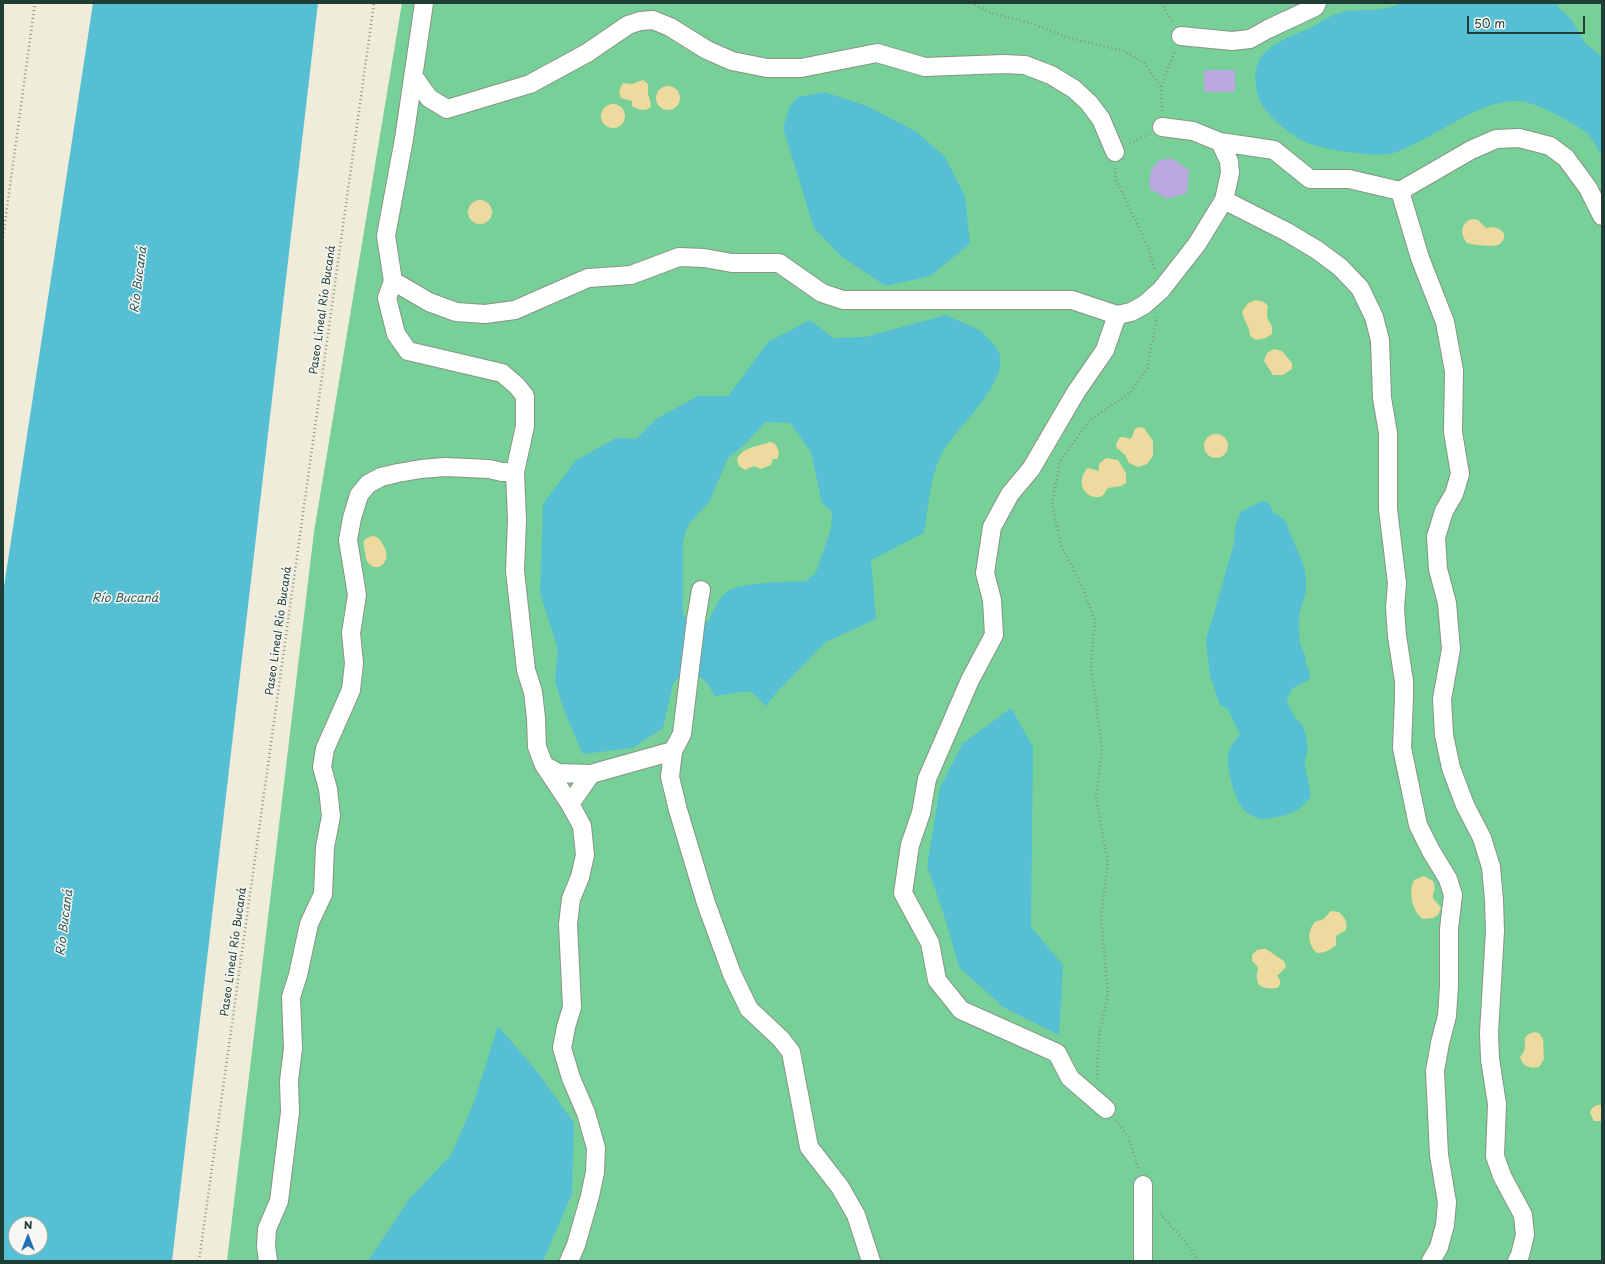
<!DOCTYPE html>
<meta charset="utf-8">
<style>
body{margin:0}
#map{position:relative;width:1605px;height:1264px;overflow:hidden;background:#efecd9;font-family:"Playpen Sans",sans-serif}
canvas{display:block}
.frame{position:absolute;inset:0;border:4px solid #1f3d34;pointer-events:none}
.north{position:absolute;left:8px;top:1216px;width:40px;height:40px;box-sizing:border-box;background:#f6f6f2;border:1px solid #a0aca6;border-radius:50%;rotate:0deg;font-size:11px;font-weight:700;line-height:16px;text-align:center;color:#1f3d34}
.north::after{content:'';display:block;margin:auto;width:14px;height:18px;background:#1f6fb2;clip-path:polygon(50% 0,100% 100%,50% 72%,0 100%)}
.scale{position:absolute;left:1467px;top:16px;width:118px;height:18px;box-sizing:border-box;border:2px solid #1f3d34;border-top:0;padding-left:5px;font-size:12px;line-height:14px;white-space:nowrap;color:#1f3d34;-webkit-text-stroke:3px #f6f6f2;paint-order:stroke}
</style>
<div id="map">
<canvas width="1605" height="1264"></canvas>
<div class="frame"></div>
<div class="north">N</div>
<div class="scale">50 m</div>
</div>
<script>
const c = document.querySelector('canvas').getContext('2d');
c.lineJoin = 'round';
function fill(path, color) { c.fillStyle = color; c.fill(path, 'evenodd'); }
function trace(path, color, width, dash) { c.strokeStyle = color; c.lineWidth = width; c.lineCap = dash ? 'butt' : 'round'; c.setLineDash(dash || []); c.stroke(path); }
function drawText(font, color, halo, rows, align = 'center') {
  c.font = font + ' "Playpen Sans",sans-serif'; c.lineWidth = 3; c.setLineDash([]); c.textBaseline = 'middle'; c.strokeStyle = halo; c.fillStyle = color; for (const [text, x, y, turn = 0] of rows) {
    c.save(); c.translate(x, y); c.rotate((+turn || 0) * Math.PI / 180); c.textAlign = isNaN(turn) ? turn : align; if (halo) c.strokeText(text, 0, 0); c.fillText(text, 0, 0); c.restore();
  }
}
fill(new Path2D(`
 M 402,3 L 1602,3 L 1602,1261 L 227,1261 L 314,532 Z`), '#76d097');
fill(new Path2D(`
 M 643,80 L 648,84 L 648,94 L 650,100 L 651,107 C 646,112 638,110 632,106 L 632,101 L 621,98 L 619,91 L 623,83 L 632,84 Z
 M656 98a12 12 0 1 1 24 0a12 12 0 1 1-24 0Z
 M601 116a12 12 0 1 1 24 0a12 12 0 1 1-24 0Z
 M468 212a12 12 0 1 1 24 0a12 12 0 1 1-24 0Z
 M 1472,219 L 1478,220 L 1486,228 C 1501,224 1512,237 1498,245 C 1493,247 1472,245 1467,243 C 1460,234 1460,223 1472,219 Z
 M 1256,300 L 1264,302 L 1268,306 C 1267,309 1267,313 1267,316 C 1269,325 1273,321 1272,334 L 1266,338 L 1256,340 L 1250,336 C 1250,327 1244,321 1242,312 L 1248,303 Z
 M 1274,349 L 1282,351 L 1292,363 L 1292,369 L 1283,375 L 1273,375 L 1264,361 L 1267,353 Z
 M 1138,427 L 1144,428 L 1153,441 L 1153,456 L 1147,464 L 1138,467 L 1129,463 L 1125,455 L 1117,448 L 1116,444 L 1120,437 L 1124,437 L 1130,439 L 1132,437 L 1135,429 Z
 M1204 446a12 12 0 1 1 24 0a12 12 0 1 1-24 0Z
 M 769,442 C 776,442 778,447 779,454 L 777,459 L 773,459 L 771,465 L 761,469 L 754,466 L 745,470 L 739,466 L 737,460 C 741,447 758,447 769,442 Z
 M 1106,458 L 1118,460 L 1126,473 L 1126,483 L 1121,486 L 1108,488 C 1105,491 1104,496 1100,497 C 1082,499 1076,479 1088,468 L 1099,471 L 1099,464 Z
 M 371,536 C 378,536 380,539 383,545 C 394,561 376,576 367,561 C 365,558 366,555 365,552 C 364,547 363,544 364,540 Z
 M 1424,876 L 1433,881 C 1437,890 1432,893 1433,898 C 1433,899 1440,906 1441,908 L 1438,915 L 1433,918 L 1423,919 C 1412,911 1408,892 1414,880 Z
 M 1331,911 L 1339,912 C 1345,918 1348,922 1346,930 L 1336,936 L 1336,945 C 1331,950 1324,953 1317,953 C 1307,944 1307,930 1316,921 C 1324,921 1326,916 1331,911 Z
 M 1262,949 L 1266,949 L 1284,961 L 1286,967 L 1277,976 C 1281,980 1282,984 1277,988 C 1268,989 1257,989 1257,978 C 1256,975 1258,971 1258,968 C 1257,965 1254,963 1252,961 L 1252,955 L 1257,950 Z
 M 1534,1032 L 1539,1033 L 1543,1039 L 1544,1059 L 1539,1067 C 1530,1069 1523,1067 1520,1057 C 1522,1054 1524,1052 1525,1048 C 1525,1038 1523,1036 1534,1032 Z
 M 1597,1105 L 1602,1105 L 1602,1121 L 1594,1121 L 1590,1113 L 1592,1108 Z`), '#eeda9e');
fill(new Path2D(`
 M 93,3 L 318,3 L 172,1261 L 3,1261 L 3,593 ZM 16,1224 L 40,1224 L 40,1248 L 16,1248 Z
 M 1401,3 L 1556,3 L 1560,9 L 1571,19 L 1585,43 L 1602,57 L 1602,156 C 1598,150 1594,141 1589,135 C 1577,124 1536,102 1519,101 C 1479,100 1447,130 1412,145 C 1405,148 1397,153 1389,154 C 1374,156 1356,153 1341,151 C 1325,148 1307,145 1293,135 C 1283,128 1264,112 1260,101 C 1243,51 1276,43 1312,27 C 1321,23 1330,15 1339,13 C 1360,7 1380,14 1401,3 Z
 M 824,92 L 867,106 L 917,132 L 945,157 L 965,196 L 970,244 L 930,276 L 886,286 L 842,257 L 814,228 L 783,128 L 789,108 L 798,97 Z
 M 946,315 C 957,321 972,325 982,332 C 988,338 996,345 999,353 C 1010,380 959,426 945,448 C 930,472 929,505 924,533 L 871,560 L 876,619 L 826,642 L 776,693 L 766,706 L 750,691 L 715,696 C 704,678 703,674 681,674 L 673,684 L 663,728 L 633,748 L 583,754 L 565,713 L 555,681 L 558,649 L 540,594 L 543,504 L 575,461 L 616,438 L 636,439 L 656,419 L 698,396 L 728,396 L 768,342 L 810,320 L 833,338 L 865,337 ZM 766,422 L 790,423 L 811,452 L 822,503 L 832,512 L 831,529 L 816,572 L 806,581 C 790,582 737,582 726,592 C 718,600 713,612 708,622 L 683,616 L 683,541 L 688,525 L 709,502 L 728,458 L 744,445 Z
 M 1263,501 L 1270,504 L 1273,512 L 1285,520 L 1304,567 L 1306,578 L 1306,591 L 1299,615 L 1299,631 L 1300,644 L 1306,657 L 1305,662 L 1309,671 L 1310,679 C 1297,688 1291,683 1287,702 L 1295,717 L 1302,725 L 1306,735 L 1308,751 L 1305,759 L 1305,766 L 1311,796 C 1302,809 1292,815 1276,817 C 1271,818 1265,820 1261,819 C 1241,815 1235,797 1231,780 C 1229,773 1227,762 1228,755 C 1229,747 1236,740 1240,734 L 1227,708 L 1220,705 L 1210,676 L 1206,639 L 1213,617 L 1234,543 L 1236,524 L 1240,513 L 1246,509 Z
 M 1011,708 L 1033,747 L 1031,927 L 1063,965 L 1059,1035 L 1003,1007 L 959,967 L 943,912 L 927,866 L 940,788 L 962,744 Z
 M 498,1026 L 536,1070 L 574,1123 L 572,1194 L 543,1261 L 368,1261 L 410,1198 L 451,1155 L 474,1102 Z`), '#57bfd4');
fill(new Path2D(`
 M 1204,70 L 1235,70 L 1235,92 L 1204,92 Z
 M 1171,158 L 1189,170 L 1187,193 L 1167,199 L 1149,188 L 1151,170 L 1159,160 Z`), '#bca8e0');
const minor = new Path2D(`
 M 1181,36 L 1232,41 L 1250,39 L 1268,29 L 1315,7 L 1317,3
 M 414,77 L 429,98 L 447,109 L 530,84 L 587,53 L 628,25 L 640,21 L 653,20 L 670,27 L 707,50 L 732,61 L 767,68 L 801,68 L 877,53 L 925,67 L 1003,64 L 1025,65 L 1051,75 L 1074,89 L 1089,103 L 1101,119 L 1115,152
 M 1220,142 L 1274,150 L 1310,179 L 1349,179 L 1400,191 L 1471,150 L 1496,139 L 1519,138 L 1550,146 L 1566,158 L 1588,188 L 1602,216
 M 1400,191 L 1420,258 L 1445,322 L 1454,371 L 1453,432 L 1460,474 L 1454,494 L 1444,511 L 1436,537 L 1438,569 L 1447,603 L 1451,649 L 1442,699 L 1444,735 L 1451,768 L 1465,805 L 1482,838 L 1491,867 L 1494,900 L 1495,931 L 1489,1033 L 1490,1059 L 1497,1104 L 1495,1156 L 1502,1176 L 1523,1215 L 1525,1235 L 1520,1255 L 1517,1261
 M 1224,200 L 1287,232 L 1317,250 L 1340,267 L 1360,288 L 1374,317 L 1380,340 L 1382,398 L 1388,433 L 1388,509 L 1397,583 L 1395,608 L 1397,636 L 1404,681 L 1404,698 L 1402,748 L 1418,825 L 1431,851 L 1448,879 L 1453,895 L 1449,929 L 1449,986 L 1447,1016 L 1440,1043 L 1435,1071 L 1439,1155 L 1447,1202 L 1445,1225 L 1439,1247 L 1431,1261
 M 393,281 L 386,236 L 404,139 L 424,3
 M 673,751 L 670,777 L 678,810 L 706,903 L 732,974 L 749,1009 L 781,1039 L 791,1052 L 809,1147 L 840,1187 L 856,1215 L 871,1261
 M 544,765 L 558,773 L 591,774 L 673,751 L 682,734 L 696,619 L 701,590
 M 570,804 L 591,774
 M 1106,1109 L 1070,1078 L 1057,1053 L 961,1010 L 937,980 L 930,943 L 903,893 L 910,845 L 921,813 L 927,779 L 970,680 L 994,635 L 992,600 L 985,573 L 992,527 L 1010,494 L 1031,469 L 1076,392 L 1105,350 L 1117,315
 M 268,1261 L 266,1246 L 267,1229 L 279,1201 L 290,1112 L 289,1081 L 293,1048 L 291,997 L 298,975 L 309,924 L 323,894 L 325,847 L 331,816 L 328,789 L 322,767 L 325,749 L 351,690 L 354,663 L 351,633 L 357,595 L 348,540 L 352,518 L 359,495 L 368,484 L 381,477 L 398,473 L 421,469 L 445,467 L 489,469 L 502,472 L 515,472
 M 569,1261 L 576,1245 L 590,1196 L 595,1172 L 596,1148 L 586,1113 L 571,1078 L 562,1048 L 566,1027 L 572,1007 L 568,924 L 571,899 L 580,877 L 585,855 L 582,826 L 570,804 L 544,765 L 537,747 L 536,718 L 533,692 L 526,670 L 515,571 L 517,520 L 515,472 L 525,426 L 525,396 L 517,386 L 502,373 L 408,351 L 396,334 L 387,298 L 393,281 L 429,302 L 456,312 L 485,314 L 515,310 L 588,278 L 631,275 L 679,257 L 704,258 L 732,263 L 779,263 L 822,293 L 843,300 L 1072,300 L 1117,315 L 1131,312 L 1144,305 L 1161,290 L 1197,244 L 1224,200 L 1230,173 L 1229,161 L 1220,142 L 1193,131 L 1162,127
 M 1143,1261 L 1143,1185`);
trace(minor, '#879486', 20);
trace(new Path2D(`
 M 971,3 L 991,13 L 1033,24 L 1069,38 L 1124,51 L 1144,63 L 1161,87
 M 1161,3 L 1173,23
 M 1162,111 L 1161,87 L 1175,51
 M 1130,144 L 1148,134
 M 1115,168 L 1116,180 L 1148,247 L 1155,271
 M 3,237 L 35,3
 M 1098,1079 L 1097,1074 L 1099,1036 L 1108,994 L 1101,917 L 1108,862 L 1096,799 L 1102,748 L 1091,667 L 1095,621 L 1083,588 L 1061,545 L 1052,504 L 1060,461 L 1090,420 L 1131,392 L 1147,368 L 1157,317
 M 1116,1121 L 1128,1136 L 1139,1170
 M 1160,1214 L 1184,1240 L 1199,1261
 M 199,1261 L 374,3`), '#879486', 2.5, [1, 3]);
trace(minor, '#fff', 18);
drawText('11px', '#1f3d34', '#f6f6f2', [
 ["Paseo Lineal Río Bucaná",323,310,-82],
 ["Paseo Lineal Río Bucaná",279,631,-82],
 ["Paseo Lineal Río Bucaná",234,952,-82]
]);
drawText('italic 12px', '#2d5e5c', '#f6f6f2', [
 ["Río Bucaná",139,280,-83],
 ["Río Bucaná",125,599],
 ["Río Bucaná",65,923,-83]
]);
</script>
